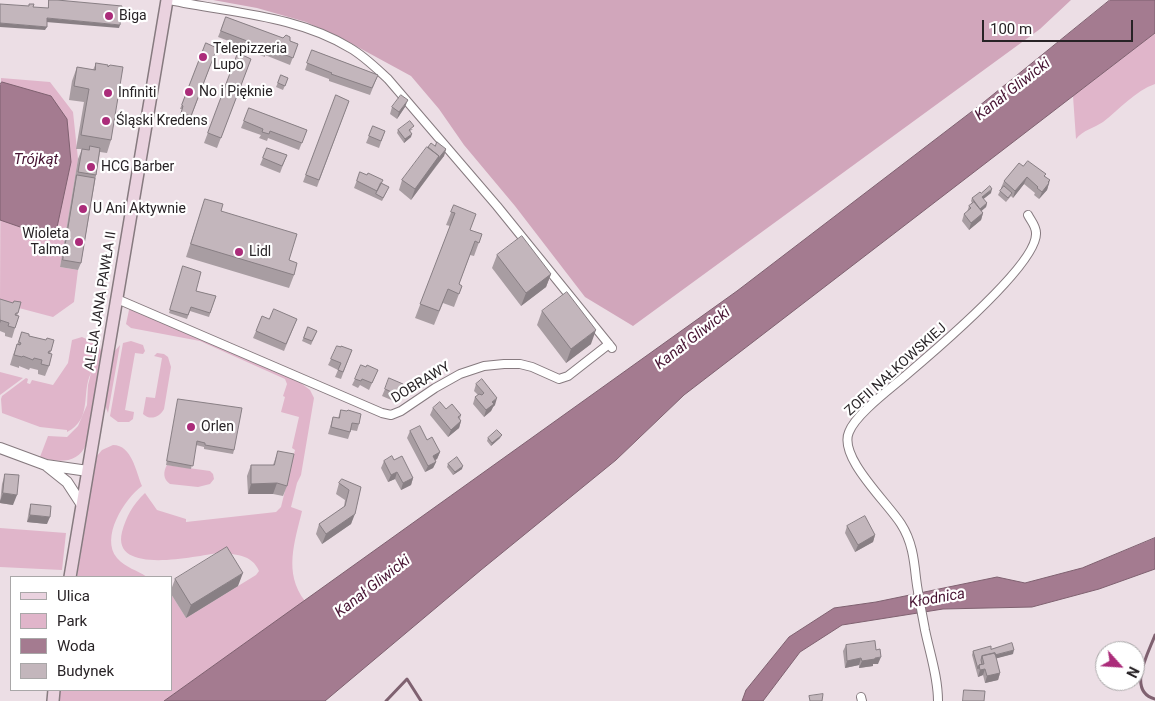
<!DOCTYPE html>
<meta charset="utf-8">
<style>
body{margin:0}
#map{position:relative;width:1155px;height:701px;overflow:hidden;background:#ecdee5;font-family:Roboto,sans-serif}
canvas{display:block}
.legend{position:absolute;left:10px;top:576px;width:162px;height:115px;box-sizing:border-box;background:#fff;border:1px solid #a9a7a8;margin:0;padding:6px 9px;list-style:none;font-size:15px;color:#282326}
.legend li{display:flex;align-items:center;gap:10px;height:25px}
.legend b{width:25px;border:1px solid #a9a7a8}
.north{position:absolute;left:1095px;top:641px;width:50px;height:50px;box-sizing:border-box;background:#fff;border:1px solid #a9a7a8;border-radius:50%;rotate:116deg;font-size:14px;font-weight:700;line-height:20px;text-align:center;color:#282326}
.north::after{content:'';display:block;margin:auto;width:18px;height:22px;background:#ab2c7a;clip-path:polygon(50% 0,100% 100%,50% 72%,0 100%)}
.scale{position:absolute;left:982px;top:20px;width:151px;height:22px;box-sizing:border-box;border:2px solid #282326;border-top:0;padding-left:6px;font-size:15px;line-height:18px;white-space:nowrap;color:#282326;-webkit-text-stroke:4px #fff;paint-order:stroke}
</style>
<div id="map">
<canvas width="1155" height="701"></canvas>
<ul class="legend">
<li><b style="height:6px;background:#ead2df"></b>Ulica</li>
<li><b style="height:14px;background:#e0b5ca"></b>Park</li>
<li><b style="height:14px;background:#a47b90"></b>Woda</li>
<li><b style="height:14px;background:#c3b6bc"></b>Budynek</li>
</ul>
<div class="north">N</div>
<div class="scale">100 m</div>
</div>
<script>
const c = document.querySelector('canvas').getContext('2d');
c.lineJoin = 'round';
function fill(path, color) { c.fillStyle = color; c.fill(path, 'evenodd'); }
function trace(path, color, width, dash) { c.strokeStyle = color; c.lineWidth = width; c.lineCap = dash ? 'butt' : 'round'; c.setLineDash(dash || []); c.stroke(path); }
function drawText(font, color, halo, rows, align = 'center') {
  c.font = font + ' Roboto,sans-serif'; c.lineWidth = 4.5; c.setLineDash([]); c.textBaseline = 'middle'; c.strokeStyle = halo; c.fillStyle = color; for (const [text, x, y, turn = 0] of rows) {
    c.save(); c.translate(x, y); c.rotate((+turn || 0) * Math.PI / 180); c.textAlign = isNaN(turn) ? turn : align; if (halo) c.strokeText(text, 0, 0); c.fillText(text, 0, 0); c.restore();
  }
}
fill(new Path2D(`
 M 1155,33 L 1155,84 C 1135,91 1120,109 1103,122 C 1094,128 1083,130 1076,139 L 1073,96 Z
 M 1,78 L 50,82 L 73,112 L 78,159 L 60,267 L 78,270 L 74,302 L 53,317 L 0,303 Z
 M 131,309 L 293,377 L 310,390 L 314,398 L 301,475 L 297,483 L 291,507 L 302,511 C 295,541 283,573 305,601 L 164,701 L 59,701 L 60,690 L 171,690 L 171,594 L 186,618 L 256,575 L 259,571 C 252,554 234,554 218,553 C 196,556 111,576 122,532 C 126,517 133,504 145,493 L 157,510 L 186,519 L 186,522 L 276,512 L 281,507 L 295,450 L 292,448 L 299,417 L 281,412 L 285,397 L 283,396 L 287,384 L 285,379 L 200,341 L 131,328 L 126,324 L 129,310 Z
 M 82,337 L 95,343 L 96,355 L 93,368 L 97,355 L 97,344 L 100,348 L 102,354 L 86,444 C 79,464 57,463 40,457 L 48,436 L 67,437 L 78,426 L 87,405 L 88,385 L 91,373 C 81,392 93,419 67,432 L 67,430 L 40,427 L 2,413 L 1,399 L 2,396 L 26,378 L 28,379 L 27,383 L 30,384 L 32,380 L 53,385 L 68,363 L 72,340 Z
 M 131,341 L 143,345 L 145,351 L 143,354 L 135,353 L 125,410 L 134,412 L 133,419 L 129,422 L 118,422 L 110,416 L 123,343 Z
 M 120,345 L 108,413 L 105,405 L 114,352 Z
 M 157,353 L 164,354 L 168,357 L 171,367 L 164,409 C 160,417 150,421 143,414 L 146,397 L 155,398 L 162,358 L 154,356 Z
 M 0,372 L 23,378 L 0,395 Z
 M 113,445 C 132,445 136,472 142,486 C 124,499 100,538 117,558 C 126,568 137,570 147,577 L 77,577 L 96,457 L 102,450 Z
 M 167,465 L 210,471 L 213,474 L 214,479 L 210,484 L 198,487 L 170,484 C 163,479 163,472 167,465 Z
 M 0,528 L 66,533 L 62,570 L 0,567 Z`), '#e0b5ca');
fill(new Path2D(`
 M 213,0 L 1071,0 L 1040,29 L 633,326 L 585,297 L 515,206 L 464,145 L 439,109 L 411,76 L 343,39 L 306,22 L 257,8 Z`), '#d1a6bb');
const water = new Path2D(`
 M 1110,0 L 1155,0 L 1155,33 L 684,395 L 616,460 L 481,570 L 325,701 L 164,701 L 737,291 L 979,106 Z
 M 2,82 L 51,96 L 67,119 L 71,162 L 56,232 L 53,236 L 49,237 L 0,220 L 0,85 Z
 M 1155,538 L 1155,569 L 1099,589 L 1032,607 L 943,609 L 842,625 L 800,652 L 763,701 L 742,701 L 746,690 L 789,637 L 834,608 L 876,602 L 997,577 L 1025,583 L 1082,568 Z`);
fill(water, '#a47b90');
trace(water, '#7f6170', 1);
trace(new Path2D(`
 M 1155,635 C 1149,652 1126,691 1155,699
 M 386,701 L 407,679 L 421,701`), '#7f6170', 3);
const minor = new Path2D(`
 M 170,0 C 230,13 296,15 350,48 C 364,56 376,68 388,79 L 497,206 L 612,348
 M 117,299 L 382,413 L 391,415 L 401,411 L 435,388 L 460,374 L 484,366 L 504,364 L 520,364 L 532,367 L 559,379 L 568,376 L 609,344
 M 861,697 L 862,701
 M 938,701 C 938,677 930,654 925,630 C 922,613 918,595 916,578 C 914,559 912,541 901,524 C 887,502 838,457 849,432 C 856,414 890,389 905,376 C 931,354 1038,264 1036,233 C 1036,226 1031,221 1028,215`);
const tertiary = new Path2D(`
 M 0,448 L 46,465 L 88,471
 M 47,466 L 67,482 L 82,505`);
const secondary = new Path2D(`
 M 70,577 L 167,0
 M 53,701 L 54,690`);
trace(minor, '#867a7f', 10);
trace(tertiary, '#867a7f', 12);
trace(secondary, '#867a7f', 14);
trace(minor, '#fff', 8);
trace(tertiary, '#fff', 10);
trace(secondary, '#ead2df', 11);
fill(new Path2D(`
 M 226,17 L 298,44 L 290,65 L 265,55 L 265,57 L 257,54 L 258,52 L 218,37 Z
 M 206,43 L 217,48 L 190,120 L 180,116 L 182,109 L 180,109 Z
 M 312,50 L 378,75 L 370,95 L 329,81 L 329,79 L 305,70 Z
 M 238,53 L 251,59 L 217,148 L 204,143 Z
 M 96,63 L 111,140 L 107,153 L 100,152 L 81,263 L 78,270 L 60,267 L 78,159 L 82,149 L 76,149 L 84,102 L 69,100 L 72,81 L 77,67 L 93,70 Z
 M 281,75 L 288,78 L 283,90 L 276,87 Z
 M 336,95 L 349,101 L 317,187 L 303,182 Z
 M 392,107 L 405,107 L 397,119 L 390,114 Z
 M 249,108 L 307,130 L 299,150 L 268,138 L 267,141 L 259,138 L 261,135 L 241,128 Z
 M 373,126 L 385,131 L 379,148 L 366,143 Z
 M 413,129 L 410,131 L 411,137 L 404,143 L 397,133 L 398,130 Z
 M 428,147 L 446,149 L 444,156 L 411,200 L 399,190 L 402,180 Z
 M 267,148 L 287,155 L 280,173 L 260,165 Z
 M 1023,166 L 1045,176 L 1049,183 L 1047,190 L 1039,199 L 1034,195 L 1035,193 L 1024,184 L 1013,198 L 1011,196 L 1006,202 L 998,195 L 1000,191 L 1002,189 L 1001,188 L 1004,181 Z
 M 360,172 L 381,184 L 387,191 L 382,201 L 354,188 Z
 M 981,193 L 991,193 L 983,199 L 987,203 L 986,207 L 981,211 L 983,213 L 981,220 L 969,230 L 962,221 L 964,214 L 967,212 L 969,206 L 972,203 L 971,201 L 972,198 Z
 M 205,199 L 289,260 L 294,275 L 289,288 L 186,257 Z
 M 454,205 L 470,230 L 482,234 L 474,256 L 470,255 L 459,284 L 462,286 L 454,307 L 443,303 L 434,325 L 415,318 L 450,226 L 446,225 Z
 M 497,255 L 551,274 L 546,287 L 521,306 L 492,268 Z
 M 183,266 L 196,291 L 216,296 L 209,317 L 190,311 L 187,319 L 169,313 Z
 M 0,299 L 13,303 L 21,302 L 17,316 L 15,328 L 12,338 L 5,336 L 5,333 L 0,331 Z
 M 542,311 L 591,344 L 566,363 L 537,325 Z
 M 269,319 L 297,319 L 284,351 L 253,338 L 256,331 Z
 M 308,327 L 317,331 L 311,345 L 302,341 Z
 M 22,332 L 29,336 L 46,340 L 54,340 L 50,354 L 49,366 L 45,376 L 38,374 L 38,370 L 30,368 L 29,370 L 19,366 L 19,368 L 10,365 L 13,355 Z
 M 341,347 L 352,350 L 341,379 L 335,377 L 338,370 L 328,365 L 331,359 Z
 M 366,367 L 378,370 L 369,390 L 360,385 L 358,388 L 352,385 L 355,379 Z
 M 476,384 L 495,405 L 493,407 L 491,411 L 484,417 L 473,404 L 475,397 L 478,395 L 474,391 Z
 M 385,389 L 401,391 L 396,402 L 382,396 Z
 M 178,399 L 234,450 L 233,454 L 204,449 L 204,447 L 196,445 L 191,469 L 166,465 Z
 M 433,408 L 446,409 L 461,415 L 460,419 L 461,421 L 459,428 L 448,437 L 430,415 Z
 M 341,410 L 359,424 L 357,431 L 351,430 L 348,439 L 328,434 L 333,417 L 338,418 Z
 M 410,431 L 427,440 L 440,452 L 437,459 L 435,460 L 436,462 L 433,468 L 425,472 L 407,438 Z
 M 488,438 L 500,438 L 491,446 L 487,441 Z
 M 278,451 L 287,486 L 283,496 L 273,494 L 248,494 L 247,476 L 251,465 L 273,465 Z
 M 394,460 L 413,478 L 411,485 L 401,490 L 395,479 L 388,482 L 381,468 L 384,461 Z
 M 448,464 L 462,469 L 453,475 L 447,467 Z
 M 5,474 L 13,505 L 0,503 L 2,484 Z
 M 339,483 L 361,487 L 351,524 L 322,544 L 316,534 L 319,524 L 344,507 L 345,500 L 336,494 Z
 M 31,504 L 47,524 L 27,522 L 29,510 Z
 M 847,526 L 875,535 L 873,542 L 855,552 L 845,533 Z
 M 175,579 L 238,586 L 186,618 L 171,594 L 171,590 Z
 M 846,645 L 878,664 L 873,664 L 873,666 L 859,668 L 859,665 L 845,668 L 843,651 Z
 M 991,649 L 1013,654 L 996,658 L 1000,673 L 998,680 L 985,683 L 983,675 L 978,677 L 972,655 L 973,651 Z`), '#a89da2');
fill(new Path2D(`
 M 47,18 L 120,25 L 119,28 L 46,22 Z
 M 0,23 L 47,27 L 45,30 L 0,27 Z
 M 408,100 L 405,107 L 397,119 L 399,112 Z
 M 412,134 L 411,137 L 404,143 L 405,139 Z
 M 446,149 L 444,156 L 436,166 L 438,159 Z
 M 439,156 L 436,166 L 411,200 L 415,189 Z
 M 1027,177 L 1024,184 L 1013,198 L 1015,191 Z
 M 1050,180 L 1047,190 L 1039,199 L 1042,192 Z
 M 992,189 L 991,193 L 981,201 L 982,197 Z
 M 987,203 L 986,207 L 977,215 L 978,211 Z
 M 983,213 L 981,220 L 969,230 L 971,223 Z
 M 551,274 L 546,287 L 521,306 L 526,293 Z
 M 596,330 L 591,344 L 566,363 L 571,349 Z
 M 497,398 L 495,405 L 493,407 L 491,411 L 484,417 L 486,410 L 492,402 Z
 M 461,421 L 459,428 L 448,437 L 451,430 Z
 M 502,435 L 500,438 L 491,446 L 492,443 Z
 M 440,452 L 437,459 L 430,463 L 433,456 Z
 M 436,462 L 433,468 L 425,472 L 428,466 Z
 M 463,466 L 462,469 L 453,475 L 455,472 Z
 M 397,472 L 395,479 L 388,482 L 391,475 Z
 M 413,478 L 411,485 L 401,490 L 403,483 Z
 M 277,483 L 273,494 L 248,494 L 251,484 Z
 M 3,493 L 17,495 L 13,505 L 0,503 L 0,501 Z
 M 355,514 L 351,524 L 322,544 L 326,534 Z
 M 30,515 L 50,517 L 47,524 L 27,522 Z
 M 875,535 L 873,542 L 855,552 L 858,545 Z
 M 243,573 L 238,586 L 186,618 L 191,605 Z
 M 1014,650 L 1013,654 L 983,662 L 983,659 Z
 M 881,657 L 878,664 L 873,664 L 873,666 L 859,668 L 862,661 Z
 M 861,658 L 859,665 L 845,668 L 847,661 Z
 M 985,669 L 983,675 L 978,677 L 980,670 Z
 M 1000,673 L 998,680 L 985,683 L 987,676 Z`), '#887f84');
const building = new Path2D(`
 M 49,0 L 57,0 L 122,6 L 120,25 L 47,18 L 47,27 L 0,23 L 0,4 L 29,6 L 29,4 L 34,4 L 33,7 L 48,8 Z
 M 226,17 L 283,38 L 286,35 L 290,37 L 290,41 L 298,44 L 293,58 L 268,48 L 267,50 L 259,47 L 260,46 L 221,31 Z
 M 206,43 L 217,48 L 191,116 L 181,113 L 183,106 L 182,105 Z
 M 312,50 L 378,75 L 372,88 L 331,74 L 332,73 L 307,63 Z
 M 238,53 L 251,59 L 221,138 L 208,133 Z
 M 96,63 L 108,65 L 108,67 L 110,65 L 123,67 L 111,140 L 81,135 L 89,89 L 74,86 L 77,67 L 95,70 Z
 M 281,75 L 288,78 L 285,86 L 278,83 Z
 M 336,95 L 349,101 L 319,180 L 306,175 Z
 M 401,95 L 408,100 L 399,112 L 392,107 Z
 M 249,108 L 307,130 L 302,143 L 270,131 L 269,134 L 262,132 L 263,129 L 244,121 Z
 M 410,121 L 414,126 L 409,130 L 412,134 L 405,139 L 398,130 Z
 M 373,126 L 385,131 L 381,141 L 369,136 Z
 M 437,142 L 446,149 L 438,159 L 439,156 L 428,147 L 431,143 L 435,146 Z
 M 90,146 L 100,148 L 96,175 L 78,172 L 82,149 L 89,150 Z
 M 427,147 L 439,156 L 415,189 L 402,180 Z
 M 267,148 L 287,155 L 282,166 L 263,158 Z
 M 1028,161 L 1046,174 L 1044,176 L 1050,180 L 1048,182 L 1049,183 L 1042,192 L 1037,188 L 1038,187 L 1027,177 L 1015,191 L 1004,181 L 1019,163 L 1023,166 Z
 M 360,172 L 367,175 L 368,173 L 383,180 L 377,191 L 357,181 Z
 M 77,175 L 95,178 L 81,263 L 63,260 Z
 M 381,183 L 389,187 L 383,198 L 376,194 Z
 M 990,186 L 992,189 L 982,197 L 987,203 L 980,209 L 972,198 L 980,192 L 981,193 Z
 M 1004,186 L 1012,193 L 1008,198 L 1000,191 Z
 M 205,199 L 223,204 L 221,211 L 297,234 L 289,260 L 297,263 L 294,275 L 191,244 Z
 M 974,202 L 983,213 L 971,223 L 964,214 L 971,208 L 969,206 Z
 M 454,205 L 476,214 L 470,230 L 482,234 L 479,243 L 475,241 L 459,284 L 462,286 L 459,294 L 448,289 L 439,311 L 420,304 L 455,213 L 451,212 Z
 M 522,236 L 551,274 L 526,293 L 497,255 Z
 M 183,266 L 201,272 L 196,291 L 216,296 L 210,313 L 191,307 L 188,315 L 170,310 Z
 M 567,292 L 596,330 L 571,349 L 542,311 Z
 M 0,299 L 13,303 L 14,301 L 21,302 L 18,313 L 16,313 L 15,315 L 19,316 L 15,328 L 8,326 L 9,323 L 0,320 L 0,322 Z
 M 274,309 L 297,319 L 286,344 L 256,331 L 262,316 L 269,319 Z
 M 308,327 L 317,331 L 312,341 L 304,338 Z
 M 22,332 L 29,334 L 29,336 L 46,340 L 47,338 L 54,340 L 51,351 L 49,351 L 48,353 L 52,354 L 49,366 L 41,364 L 42,360 L 34,358 L 33,360 L 23,356 L 22,357 L 14,355 L 17,344 L 20,345 L 21,343 L 19,342 Z
 M 337,346 L 341,347 L 341,346 L 352,350 L 343,372 L 338,370 L 341,363 L 331,359 Z
 M 361,365 L 366,367 L 367,365 L 378,370 L 372,383 L 362,379 L 361,381 L 355,379 Z
 M 389,378 L 403,384 L 398,395 L 385,389 Z
 M 482,379 L 497,398 L 492,402 L 494,404 L 486,410 L 475,397 L 479,394 L 482,395 L 484,393 L 476,384 Z
 M 178,399 L 242,408 L 234,450 L 205,445 L 205,443 L 197,441 L 193,466 L 167,461 Z
 M 440,402 L 446,409 L 452,404 L 461,415 L 458,417 L 461,421 L 451,430 L 433,408 Z
 M 341,410 L 347,411 L 348,410 L 361,414 L 359,424 L 352,423 L 350,432 L 331,427 L 333,417 L 339,418 Z
 M 420,426 L 427,440 L 432,437 L 440,452 L 433,456 L 436,462 L 428,466 L 410,431 Z
 M 497,430 L 502,435 L 492,443 L 488,438 Z
 M 278,451 L 294,454 L 287,486 L 277,483 L 251,484 L 251,465 L 274,465 Z
 M 392,456 L 394,460 L 402,456 L 413,478 L 403,483 L 397,472 L 391,475 L 384,461 Z
 M 457,457 L 463,466 L 455,472 L 448,464 Z
 M 5,474 L 19,475 L 17,495 L 3,493 Z
 M 342,479 L 361,487 L 355,514 L 326,534 L 319,524 L 345,506 L 349,490 L 339,483 Z
 M 31,504 L 51,506 L 50,517 L 30,515 Z
 M 865,516 L 875,535 L 858,545 L 847,526 Z
 M 227,547 L 243,573 L 191,605 L 175,579 Z
 M 875,641 L 876,650 L 880,649 L 881,657 L 875,658 L 875,659 L 862,661 L 861,658 L 847,661 L 846,645 Z
 M 1012,643 L 1014,650 L 995,655 L 995,653 L 982,656 L 981,660 L 982,664 L 979,665 L 978,669 L 973,651 L 991,646 L 991,649 Z
 M 995,653 L 1000,673 L 987,676 L 985,669 L 980,670 L 979,665 L 984,664 L 982,656 Z
 M 964,690 L 985,691 L 984,701 L 963,701 Z
 M 823,694 L 822,701 L 810,701 L 809,696 Z`);
fill(building, '#c3b6bc');
trace(building, '#887f84', 1);
for (const [x, y, r, color] of [
 [109,16,5,"#ab2c7a"],
 [203,57,5,"#ab2c7a"],
 [189,92,5,"#ab2c7a"],
 [108,93,5,"#ab2c7a"],
 [106,121,5,"#ab2c7a"],
 [91,167,5,"#ab2c7a"],
 [83,209,5,"#ab2c7a"],
 [79,242,5,"#ab2c7a"],
 [239,252,5,"#ab2c7a"],
 [191,427,5,"#ab2c7a"]
]) { const dot = new Path2D(); dot.arc(x, y, r, 0, 2 * Math.PI); c.fillStyle = color; c.fill(dot); trace(dot, '#fff', 2); }
drawText('14px', '#282326', '#fff', [
 ["Biga",119,16],
 ["Telepizzeria",213,49],
 ["Lupo",213,65],
 ["No i Pięknie",199,92],
 ["Infiniti",118,93],
 ["Śląski Kredens",116,121],
 ["HCG Barber",101,167],
 ["U Ani Aktywnie",93,209],
 ["Wioleta",69,234,"right"],
 ["Talma",69,250,"right"],
 ["Lidl",249,252],
 ["Orlen",201,427]
], 'left');
drawText('14px', '#282326', '#fff', [
 ["ALEJA JANA PAWŁA II",101,301,-81],
 ["ZOFII NAŁKOWSKIEJ",896,370,-42],
 ["DOBRAWY",421,383,-31]
]);
drawText('italic 15px', '#481433', '#fff', [
 ["Kanał Gliwicki",1013,90,-38],
 ["Trójkąt",36,160],
 ["Kanał Gliwicki",693,339,-38],
 ["Kanał Gliwicki",373,587,-38],
 ["Kłodnica",937,599,-10]
]);
</script>
